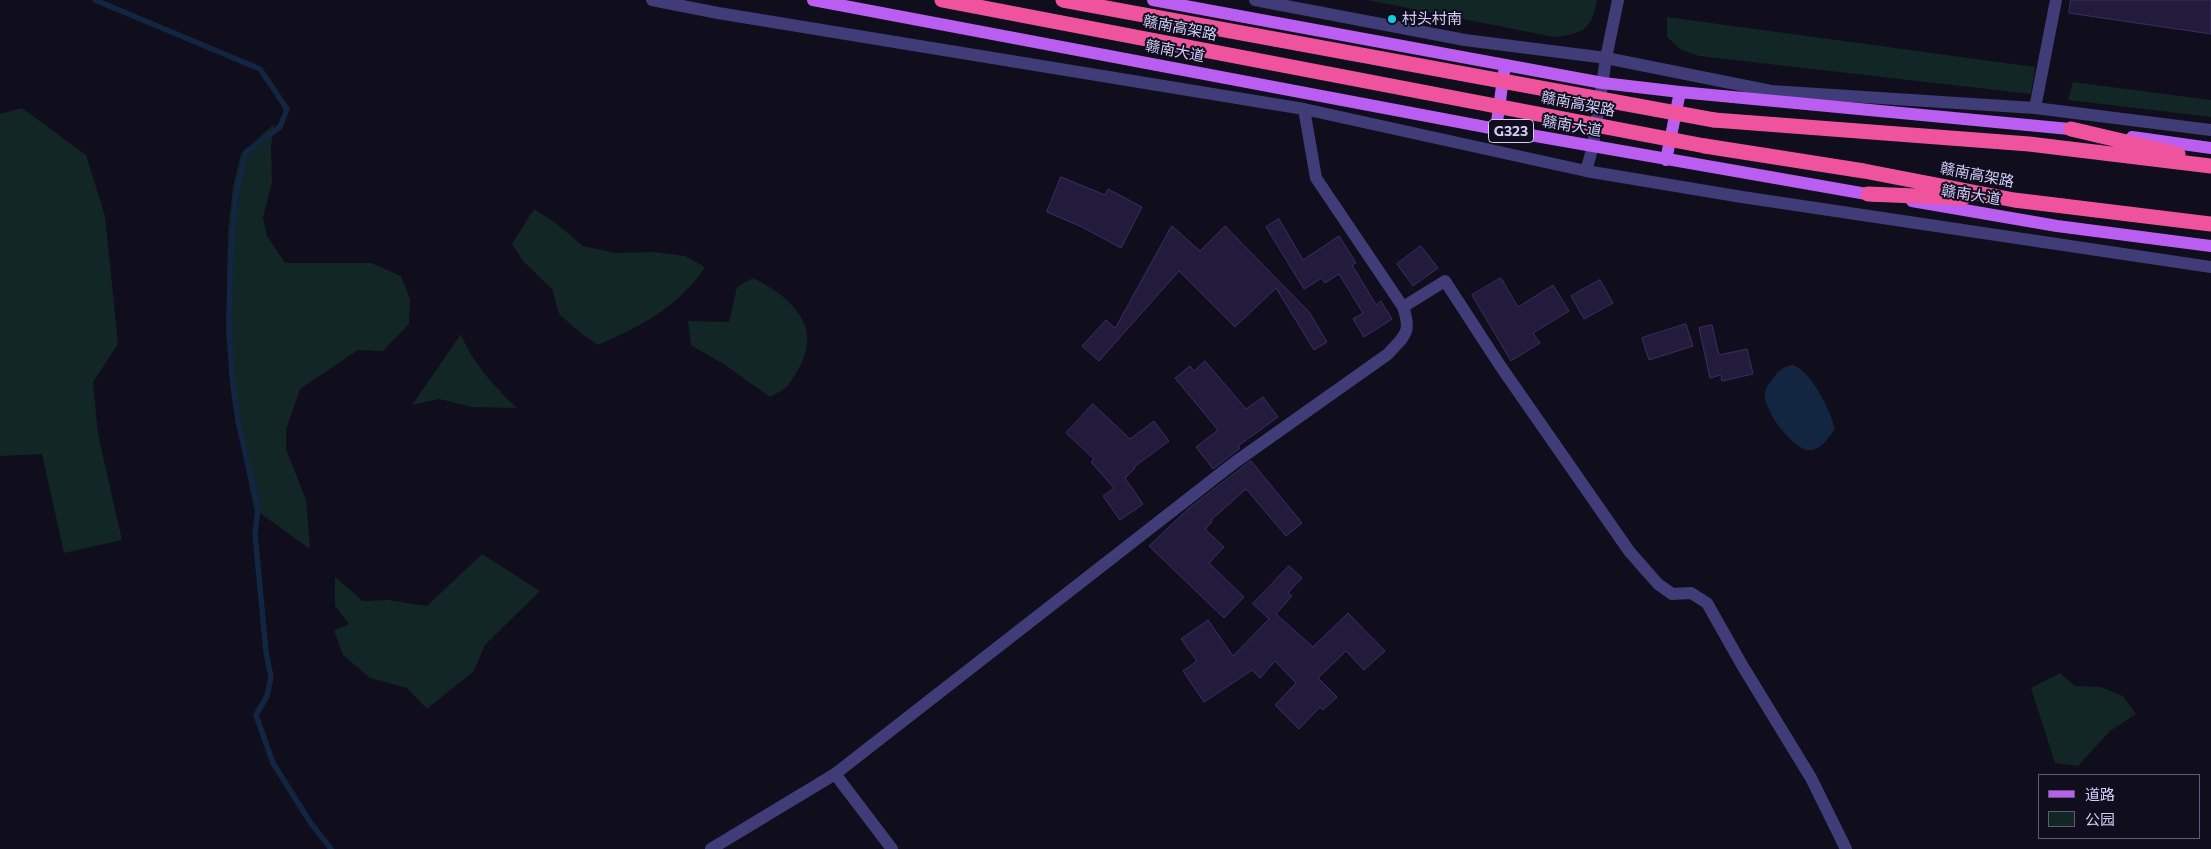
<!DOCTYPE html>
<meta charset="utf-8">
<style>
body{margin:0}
#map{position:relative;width:2211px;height:849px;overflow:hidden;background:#100d1c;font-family:Commissioner,"Noto Sans SC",sans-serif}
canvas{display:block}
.legend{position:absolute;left:2038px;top:774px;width:162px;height:65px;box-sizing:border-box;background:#100d1c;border:1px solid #5e5a75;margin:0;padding:6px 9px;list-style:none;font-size:15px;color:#d2cdfb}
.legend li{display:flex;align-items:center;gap:10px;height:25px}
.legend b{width:25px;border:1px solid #5e5a75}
</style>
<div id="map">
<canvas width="2211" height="849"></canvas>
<ul class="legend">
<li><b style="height:6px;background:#ba5ef1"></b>道路</li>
<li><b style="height:14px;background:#112625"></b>公园</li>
</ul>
</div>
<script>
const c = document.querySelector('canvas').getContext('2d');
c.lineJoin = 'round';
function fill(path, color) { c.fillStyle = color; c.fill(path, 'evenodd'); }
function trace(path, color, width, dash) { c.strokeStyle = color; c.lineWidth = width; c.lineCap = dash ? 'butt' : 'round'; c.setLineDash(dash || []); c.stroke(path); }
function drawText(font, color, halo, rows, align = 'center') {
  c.font = font + ' Commissioner,"Noto Sans SC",sans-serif'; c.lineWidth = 4; c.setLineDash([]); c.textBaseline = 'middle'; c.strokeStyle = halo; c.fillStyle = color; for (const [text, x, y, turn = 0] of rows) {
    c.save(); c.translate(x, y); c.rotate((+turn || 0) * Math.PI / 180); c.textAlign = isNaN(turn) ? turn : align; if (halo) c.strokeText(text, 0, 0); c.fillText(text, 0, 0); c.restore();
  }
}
fill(new Path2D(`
 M 1367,0 L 1597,0 C 1592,30 1582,34 1554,37 Z
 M 1667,17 L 2035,67 L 2031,94 L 1699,56 L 1680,49 L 1667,37 Z
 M 2073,82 L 2211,100 L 2211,117 L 2068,100 Z
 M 22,108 L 86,155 L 105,216 L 118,344 L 93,382 L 98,434 L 122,540 L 64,553 L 42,454 L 0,456 L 0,114 Z
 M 274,124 L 271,147 L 272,183 L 263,217 L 267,236 L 285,263 L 371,263 L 401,276 L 410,299 L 409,324 L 383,351 L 358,350 L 300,389 L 286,430 L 286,449 L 306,500 L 310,549 L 254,509 L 232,400 L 226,332 L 228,233 L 233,187 L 241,154 Z
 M 534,209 L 557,224 L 583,246 L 615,253 L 654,252 L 685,256 L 705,267 C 680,306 640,327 598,345 L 582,334 L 559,314 L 552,289 L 523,261 L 512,244 Z
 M 753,278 C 789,296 824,325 799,368 C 789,385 788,388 770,397 L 728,367 L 691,345 L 688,321 L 729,322 L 737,287 Z
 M 461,334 C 472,363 495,387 517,408 L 472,407 L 439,399 L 412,405 Z
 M 482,554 L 540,591 L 485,645 L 474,671 L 427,709 L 407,688 L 370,678 L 343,655 L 334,630 L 349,624 L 335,606 L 335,577 L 363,601 L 388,600 L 427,606 Z
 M 2060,673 L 2075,686 L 2101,687 L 2123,696 L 2136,714 L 2110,731 L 2078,766 L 2055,763 L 2031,688 Z`), '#112625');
fill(new Path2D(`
 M 1793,365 C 1812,372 1830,410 1835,429 C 1829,437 1823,447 1813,450 C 1796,455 1762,409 1765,393 C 1766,387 1770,382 1774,377 C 1779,370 1784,366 1793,365 Z`), '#122541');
trace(new Path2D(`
 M 95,0 L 260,69 L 287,109 L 280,127 L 246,152 L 236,196 L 231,254 L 229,323 L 232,376 L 238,421 L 258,508 L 255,534 L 266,652 L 271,677 L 267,696 L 256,715 L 273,763 L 310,822 L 331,849`), '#122541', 5.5);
const building = new Path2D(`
 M 2071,0 L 2211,0 L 2211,34 L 2069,13 Z
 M 1061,177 L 1105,195 L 1108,189 L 1142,207 L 1121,248 L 1082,227 L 1047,212 Z
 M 1279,219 L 1303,260 L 1339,236 L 1356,263 L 1352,265 L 1376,305 L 1381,301 L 1392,319 L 1364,337 L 1353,319 L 1363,313 L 1339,274 L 1325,283 L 1322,278 L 1304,289 L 1266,227 Z
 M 1172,226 L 1200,251 L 1225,226 L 1310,313 L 1327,342 L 1314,350 L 1276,288 L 1235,327 L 1179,271 L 1099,361 L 1082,346 L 1106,320 L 1115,328 Z
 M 1421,246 L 1438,268 L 1413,286 L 1397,264 Z
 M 1501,278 L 1518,307 L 1553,285 L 1569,311 L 1533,333 L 1540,343 L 1511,361 L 1472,295 Z
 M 1600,280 L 1613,303 L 1584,319 L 1571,296 Z
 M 1686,324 L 1693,346 L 1649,360 L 1642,338 Z
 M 1712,325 L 1719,355 L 1747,349 L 1753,374 L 1722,381 L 1721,375 L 1710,378 L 1699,328 Z
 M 1205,361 L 1246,409 L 1263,397 L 1278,417 L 1238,446 L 1240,448 L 1213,469 L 1196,447 L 1218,430 L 1175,378 L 1190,366 L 1194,371 Z
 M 1093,404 L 1130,439 L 1154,421 L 1169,441 L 1134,467 L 1135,468 L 1125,478 L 1143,504 L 1120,520 L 1103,496 L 1114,488 L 1091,462 L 1094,459 L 1066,433 Z
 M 1251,461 L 1302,523 L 1286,536 L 1246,489 L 1211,520 L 1212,522 L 1205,529 L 1224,547 L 1209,563 L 1244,597 L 1224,618 L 1149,546 L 1188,509 Z
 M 1289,566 L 1302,578 L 1288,593 L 1292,596 L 1276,614 L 1313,647 L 1348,613 L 1385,651 L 1364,670 L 1346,651 L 1318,678 L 1337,697 L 1323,710 L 1320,707 L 1299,729 L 1275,705 L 1296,683 L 1275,661 L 1260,678 L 1252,670 L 1204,702 L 1183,671 L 1197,661 L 1181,639 L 1208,620 L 1233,656 L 1269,619 L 1253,604 Z`);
fill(building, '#221b3c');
trace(building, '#3a2f66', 1);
trace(new Path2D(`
 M 652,0 L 718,13 L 1304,109 L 1586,171 L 1742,197 L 2211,267
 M 1255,0 L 1465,40 L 1606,58 L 1771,91 L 2035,108 L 2211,130
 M 2035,108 L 2056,0
 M 1586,171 L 1593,146 L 1606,58 L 1618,0
 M 1403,307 L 1445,281 L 1499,364 L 1629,551 L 1658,584 L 1672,594 L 1691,593 L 1707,603 L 1742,665 L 1811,778 L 1846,849
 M 835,774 L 892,849
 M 711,849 L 835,774 L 1234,463 L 1388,354 C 1405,335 1412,333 1403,307 L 1316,178 L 1304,109`), '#3f3c77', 12);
trace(new Path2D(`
 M 813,0 L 1496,129 L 1878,196
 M 1153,0 L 1603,83 L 1680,92 L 2080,130
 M 1496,129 L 1504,72
 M 2132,137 L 2211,148
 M 1666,160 L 1680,92
 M 1912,201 L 2057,226 L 2211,246`), '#ba5ef1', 12);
trace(new Path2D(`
 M 1714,120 L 2029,144 L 2211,166
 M 2071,129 L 2178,154
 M 1705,146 L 1864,171 L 2014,200 L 2211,224
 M 1868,194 L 1963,198`), '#f0539e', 15);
trace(new Path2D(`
 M 942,0 L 1705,146
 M 1063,0 L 1714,120`), '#f0539e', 15);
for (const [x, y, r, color] of [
 [1392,19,5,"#14cce0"]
]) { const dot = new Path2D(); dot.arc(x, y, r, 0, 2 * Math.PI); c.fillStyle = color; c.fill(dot); trace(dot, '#100d1c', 2); }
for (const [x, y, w] of [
 [1511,131,45]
]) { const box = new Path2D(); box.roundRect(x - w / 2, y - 11.5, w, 23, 4); c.fillStyle = '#100d1c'; c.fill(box); trace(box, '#d2cdfb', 1); }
drawText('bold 14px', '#d2cdfb', null, [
 ["G323",1511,131]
]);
drawText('15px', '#d2cdfb', '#100d1c', [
 ["村头村南",1402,19]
], 'left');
drawText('15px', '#d2cdfb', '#100d1c', [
 ["赣南高架路",1180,28,11],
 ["赣南大道",1175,51,11],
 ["赣南高架路",1578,104,11],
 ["赣南大道",1572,126,10],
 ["赣南高架路",1977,175,11],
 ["赣南大道",1971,195,9]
]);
</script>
